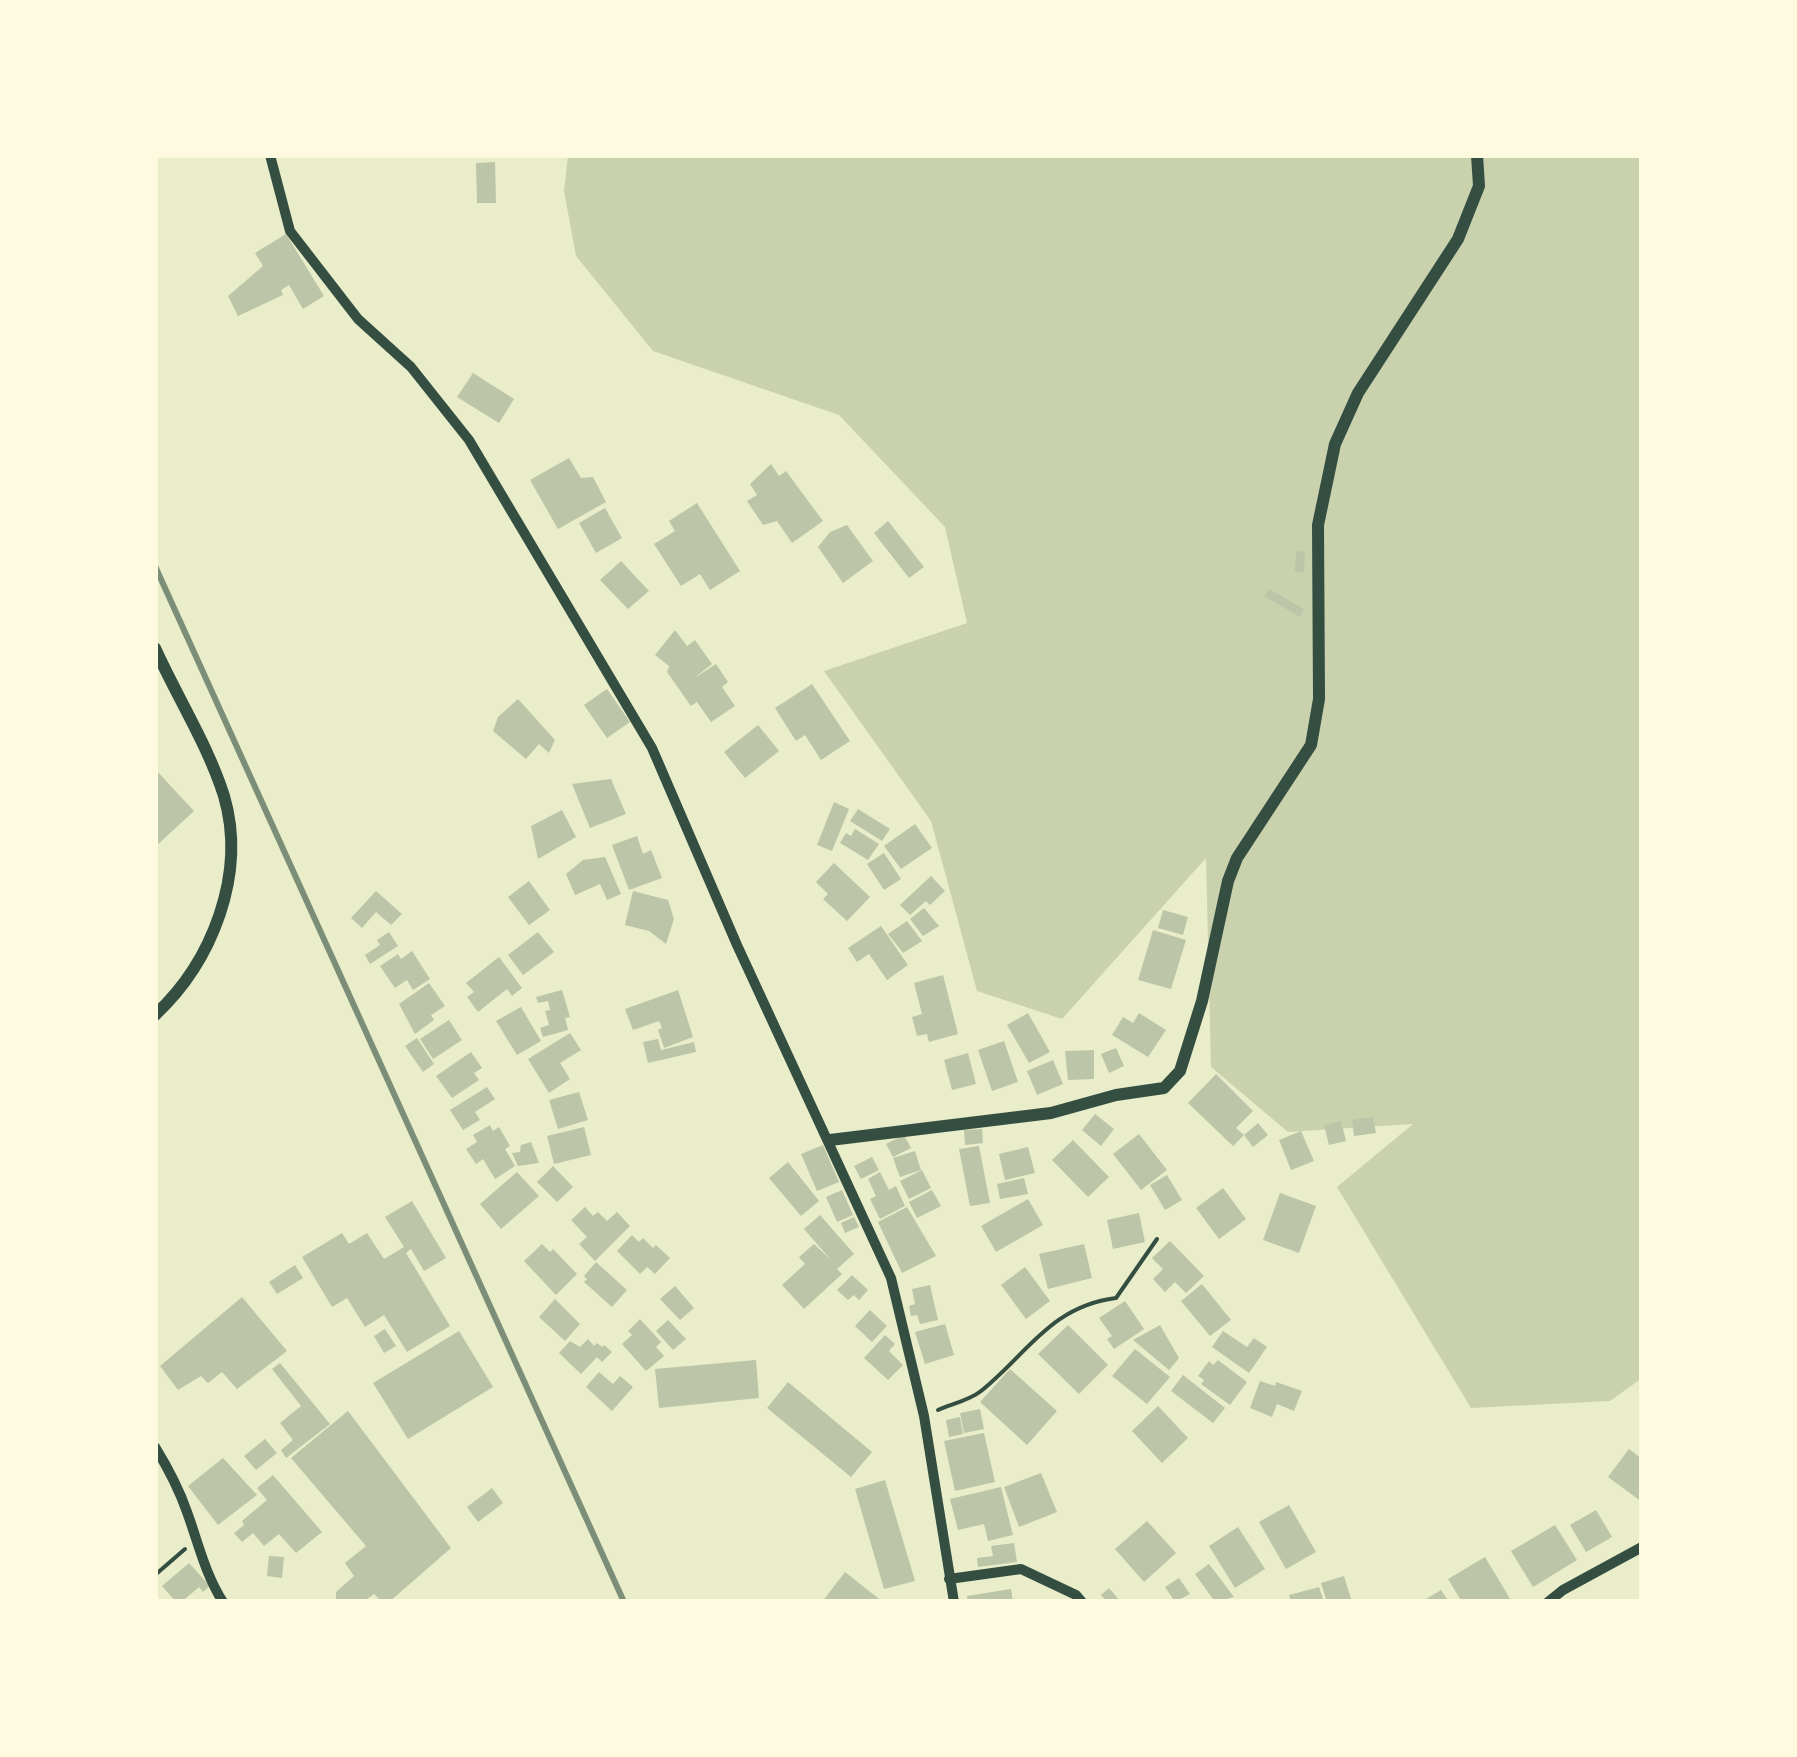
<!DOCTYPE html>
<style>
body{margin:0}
#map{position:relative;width:1797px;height:1757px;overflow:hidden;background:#e9edc9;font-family:"Exo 2",sans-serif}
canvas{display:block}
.frame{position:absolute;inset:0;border:158px solid #fefae0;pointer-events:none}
</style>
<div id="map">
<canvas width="1797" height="1757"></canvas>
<div class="frame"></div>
</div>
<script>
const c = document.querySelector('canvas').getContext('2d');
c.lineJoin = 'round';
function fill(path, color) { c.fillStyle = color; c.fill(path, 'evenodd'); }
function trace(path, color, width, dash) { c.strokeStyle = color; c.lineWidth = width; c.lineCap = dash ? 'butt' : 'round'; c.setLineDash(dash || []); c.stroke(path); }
fill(new Path2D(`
 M 568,155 L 1642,155 L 1642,1378 L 1610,1401 L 1471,1408 L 1337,1187 L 1413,1124 L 1288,1132 L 1211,1067 L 1206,858 L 1062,1019 L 977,991 L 931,821 L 824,671 L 967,623 L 945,527 L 839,415 L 653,351 L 576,256 L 564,191 Z`), '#cad2ad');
fill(new Path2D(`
 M 495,162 L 496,203 L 477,203 L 476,163 Z
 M 286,234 L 324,296 L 303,309 L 289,285 L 281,290 L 283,295 L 238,316 L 228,296 L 263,266 L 255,253 Z
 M 473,373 L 514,399 L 499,423 L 457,397 Z
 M 569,458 L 581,478 L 593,477 L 606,502 L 558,529 L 530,480 Z
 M 771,464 L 779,476 L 786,471 L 823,521 L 792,543 L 777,521 L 763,525 L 747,501 L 757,495 L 750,484 Z
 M 697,503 L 740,571 L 710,590 L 700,574 L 681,586 L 654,544 L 675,531 L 669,521 Z
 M 605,508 L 622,538 L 596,553 L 579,523 Z
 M 888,521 L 924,567 L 909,578 L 874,533 Z
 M 847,525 L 873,561 L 843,583 L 818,547 L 830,532 Z
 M 1296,551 L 1305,552 L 1304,572 L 1295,572 Z
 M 621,561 L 649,591 L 628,609 L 600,580 Z
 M 1269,589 L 1304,609 L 1300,617 L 1264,596 Z
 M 675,630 L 687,646 L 695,640 L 712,664 L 693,679 L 716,664 L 728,682 L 722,687 L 735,706 L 711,722 L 697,702 L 691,706 L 667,672 L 669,666 L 655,655 Z
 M 812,684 L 850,741 L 821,760 L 805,735 L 796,741 L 775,708 Z
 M 607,689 L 630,722 L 607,738 L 584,705 Z
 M 518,699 L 555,740 L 549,753 L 539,744 L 526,759 L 493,731 L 498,717 Z
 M 758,725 L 779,751 L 745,778 L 724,752 Z
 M 155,769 L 194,811 L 155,847 Z
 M 611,779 L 626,814 L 590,828 L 572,784 Z
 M 834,802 L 849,809 L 832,851 L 817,845 Z
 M 858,809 L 890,829 L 882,841 L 850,821 Z
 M 562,810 L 576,837 L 538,859 L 531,826 Z
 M 915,824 L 932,848 L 901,869 L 884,846 Z
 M 855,829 L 879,844 L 868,860 L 840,843 L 846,833 L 851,836 Z
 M 637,836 L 643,854 L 651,850 L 662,878 L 629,890 L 612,845 Z
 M 884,853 L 901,879 L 884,890 L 867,864 Z
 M 605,857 L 621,894 L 607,900 L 600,884 L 575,895 L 566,874 L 583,860 Z
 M 834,863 L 870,897 L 847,921 L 823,899 L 828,894 L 816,882 Z
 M 931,876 L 945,891 L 930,905 L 926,901 L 910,915 L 900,905 Z
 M 529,881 L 550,910 L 529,925 L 508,897 Z
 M 376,891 L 402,914 L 391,925 L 376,912 L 362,928 L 351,918 Z
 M 633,891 L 668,900 L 674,919 L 666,944 L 649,931 L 625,925 Z
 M 924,908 L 939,926 L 923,936 L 910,919 Z
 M 1163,910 L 1188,917 L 1183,935 L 1158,928 Z
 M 907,921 L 922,941 L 903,953 L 888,934 Z
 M 881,926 L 908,965 L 887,980 L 869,954 L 857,962 L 848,948 Z
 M 1153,930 L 1186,940 L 1171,989 L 1138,980 Z
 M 389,932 L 398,946 L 370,964 L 365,955 L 380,945 L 377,940 Z
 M 538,932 L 554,952 L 523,975 L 508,955 Z
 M 412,951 L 430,979 L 413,990 L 407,980 L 395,988 L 380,966 L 398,954 L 401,959 Z
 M 499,957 L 522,988 L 512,996 L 507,989 L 478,1012 L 467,997 L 474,992 L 466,983 Z
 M 943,975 L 958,1034 L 929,1042 L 927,1034 L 917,1036 L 912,1017 L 922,1014 L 914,983 Z
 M 429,983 L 445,1006 L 431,1015 L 434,1020 L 415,1034 L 399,1004 Z
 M 562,990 L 570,1017 L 565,1018 L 568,1030 L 543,1037 L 540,1028 L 549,1025 L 545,1011 L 550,1010 L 548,1001 L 538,1003 L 536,997 Z
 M 678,990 L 693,1037 L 664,1048 L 658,1030 L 662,1028 L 659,1021 L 633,1030 L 625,1009 Z
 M 521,1007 L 541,1041 L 517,1055 L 496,1021 Z
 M 1028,1013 L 1050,1052 L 1029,1063 L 1007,1025 Z
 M 1139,1013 L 1166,1030 L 1148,1057 L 1112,1035 L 1123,1017 L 1133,1023 Z
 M 449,1020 L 462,1040 L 433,1059 L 420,1039 Z
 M 570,1033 L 581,1050 L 560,1063 L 570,1079 L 549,1093 L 528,1059 Z
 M 417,1038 L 434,1064 L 423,1072 L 405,1046 Z
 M 658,1039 L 661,1050 L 694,1042 L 696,1052 L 648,1063 L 643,1042 Z
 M 1004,1041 L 1018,1082 L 992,1091 L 978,1050 Z
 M 1116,1048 L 1124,1066 L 1109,1073 L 1101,1054 Z
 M 1094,1050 L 1094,1079 L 1068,1080 L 1065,1051 Z
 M 471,1052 L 482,1068 L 474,1073 L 479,1080 L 452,1098 L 436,1076 Z
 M 968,1053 L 976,1084 L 952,1090 L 944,1060 Z
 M 1053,1060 L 1063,1084 L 1037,1095 L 1027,1071 Z
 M 1216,1074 L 1253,1111 L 1236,1128 L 1244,1135 L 1233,1146 L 1188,1103 Z
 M 487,1087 L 495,1099 L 475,1112 L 480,1120 L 463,1130 L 450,1110 Z
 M 579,1092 L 588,1120 L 558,1129 L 549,1100 Z
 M 1095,1114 L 1114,1129 L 1101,1146 L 1082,1130 Z
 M 1373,1117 L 1376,1133 L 1354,1136 L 1352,1120 Z
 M 1341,1121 L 1346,1141 L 1329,1145 L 1324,1125 Z
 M 1258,1123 L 1268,1135 L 1253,1147 L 1244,1135 Z
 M 490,1125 L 493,1131 L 499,1127 L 510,1146 L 505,1149 L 515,1166 L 495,1179 L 483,1159 L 476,1164 L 466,1149 L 477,1142 L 473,1135 Z
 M 584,1127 L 591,1155 L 554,1164 L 547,1136 Z
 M 982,1129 L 983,1143 L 965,1145 L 964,1130 Z
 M 1301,1131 L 1314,1161 L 1291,1170 L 1279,1140 Z
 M 1139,1134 L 1167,1170 L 1141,1190 L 1113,1154 Z
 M 904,1135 L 911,1148 L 893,1157 L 886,1144 Z
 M 1073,1140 L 1109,1177 L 1088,1197 L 1052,1160 Z
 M 531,1142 L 539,1163 L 518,1166 L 512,1153 L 520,1152 L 521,1145 Z
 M 823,1145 L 839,1182 L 817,1191 L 801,1154 Z
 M 979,1146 L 990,1203 L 970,1206 L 959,1149 Z
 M 1028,1147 L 1035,1173 L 1005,1180 L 999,1154 Z
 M 915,1151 L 921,1170 L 900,1177 L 893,1158 Z
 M 872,1157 L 879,1170 L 861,1179 L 854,1166 Z
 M 788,1162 L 819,1201 L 801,1216 L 769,1178 Z
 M 553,1166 L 573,1187 L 557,1202 L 537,1182 Z
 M 922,1170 L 931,1188 L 909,1199 L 900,1181 Z
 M 517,1172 L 539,1196 L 501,1229 L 480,1204 Z
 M 880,1172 L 889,1190 L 896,1186 L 905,1206 L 880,1219 L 870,1199 L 876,1196 L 868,1179 Z
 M 1167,1175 L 1182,1200 L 1165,1210 L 1150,1185 Z
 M 1024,1178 L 1028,1194 L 1000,1199 L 997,1184 Z
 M 1223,1188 L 1246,1219 L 1219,1239 L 1196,1208 Z
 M 842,1190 L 853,1215 L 837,1222 L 826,1197 Z
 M 932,1190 L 941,1206 L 917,1218 L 909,1202 Z
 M 1280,1193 L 1316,1206 L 1299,1253 L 1263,1240 Z
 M 1028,1199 L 1043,1225 L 996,1252 L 981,1226 Z
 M 412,1201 L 446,1258 L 424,1271 L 411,1249 L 406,1253 L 450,1326 L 407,1352 L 384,1315 L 365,1327 L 347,1298 L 332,1307 L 302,1257 L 342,1233 L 349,1244 L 367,1233 L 384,1259 L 404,1247 L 385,1217 Z
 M 585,1207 L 593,1216 L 598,1212 L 607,1221 L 617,1212 L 630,1226 L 595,1261 L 579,1244 L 587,1237 L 571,1220 Z
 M 907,1207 L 936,1256 L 902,1273 L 878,1222 Z
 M 1139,1213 L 1145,1242 L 1113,1249 L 1107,1220 Z
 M 820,1215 L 854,1254 L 837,1269 L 842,1274 L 804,1309 L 782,1285 L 805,1264 L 799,1257 L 814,1244 L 831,1260 L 804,1229 Z
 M 854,1217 L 859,1227 L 845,1233 L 841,1223 Z
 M 632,1235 L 639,1242 L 643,1238 L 653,1248 L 656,1245 L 670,1258 L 655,1274 L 647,1267 L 640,1274 L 617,1251 Z
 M 1170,1241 L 1204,1276 L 1186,1293 L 1175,1282 L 1165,1292 L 1153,1279 L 1163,1269 L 1152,1258 Z
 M 542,1244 L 550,1252 L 553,1249 L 577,1274 L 556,1295 L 524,1261 Z
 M 1084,1244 L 1092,1278 L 1048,1289 L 1039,1254 Z
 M 596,1262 L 627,1290 L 612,1307 L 584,1282 L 587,1279 L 584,1276 Z
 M 295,1265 L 303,1278 L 277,1294 L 269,1282 Z
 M 1025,1267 L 1050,1301 L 1026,1319 L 1001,1285 Z
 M 852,1275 L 868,1290 L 859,1300 L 854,1295 L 848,1300 L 837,1290 Z
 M 1202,1284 L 1231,1320 L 1210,1336 L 1181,1301 Z
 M 930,1285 L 938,1320 L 920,1324 L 917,1315 L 911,1316 L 909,1306 L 915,1304 L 912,1289 Z
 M 675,1286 L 694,1308 L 680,1320 L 660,1299 Z
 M 242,1297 L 287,1351 L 237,1389 L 222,1372 L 208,1383 L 201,1376 L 178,1390 L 160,1366 Z
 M 555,1299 L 580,1324 L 565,1341 L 539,1317 Z
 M 1125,1301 L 1144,1329 L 1114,1349 L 1107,1339 L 1112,1336 L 1099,1318 Z
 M 870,1310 L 887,1326 L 872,1342 L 855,1326 Z
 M 640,1319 L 661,1342 L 656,1347 L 664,1356 L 646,1371 L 622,1344 L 632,1335 L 628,1331 Z
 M 668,1320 L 686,1339 L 673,1350 L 656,1331 Z
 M 945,1324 L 954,1355 L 925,1364 L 915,1332 Z
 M 1068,1325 L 1108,1365 L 1079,1394 L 1038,1354 Z
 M 1160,1325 L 1179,1358 L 1169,1370 L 1133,1340 Z
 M 385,1329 L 396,1346 L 384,1353 L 374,1336 Z
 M 459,1331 L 493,1387 L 408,1439 L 373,1383 Z
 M 1223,1331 L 1247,1347 L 1254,1338 L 1267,1347 L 1249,1373 L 1212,1347 Z
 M 885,1335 L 895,1344 L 889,1351 L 903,1365 L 888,1380 L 864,1358 Z
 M 588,1339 L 594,1346 L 597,1343 L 602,1347 L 604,1345 L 612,1352 L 602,1362 L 597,1357 L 581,1374 L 559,1353 L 570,1341 L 580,1347 Z
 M 1135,1349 L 1170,1377 L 1147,1404 L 1112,1376 Z
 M 756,1360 L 759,1398 L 659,1408 L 655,1369 Z
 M 1218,1360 L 1247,1382 L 1230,1405 L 1201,1384 L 1204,1380 L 1198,1376 L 1209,1361 L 1213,1365 Z
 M 280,1363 L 330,1424 L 286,1458 L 281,1450 L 293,1440 L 280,1423 L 301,1406 L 272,1369 Z
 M 1010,1369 L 1057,1411 L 1027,1445 L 980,1402 Z
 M 599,1372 L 613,1384 L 620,1376 L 633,1387 L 612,1411 L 586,1387 Z
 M 1183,1375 L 1225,1408 L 1213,1423 L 1171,1391 Z
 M 1260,1381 L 1275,1386 L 1276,1382 L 1302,1391 L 1294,1411 L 1277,1404 L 1272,1417 L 1250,1408 Z
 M 788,1382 L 872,1452 L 851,1477 L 767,1408 Z
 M 1158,1406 L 1188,1438 L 1162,1463 L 1132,1431 Z
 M 980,1409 L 984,1429 L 964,1433 L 960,1413 Z
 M 348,1411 L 451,1548 L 389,1602 L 382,1602 L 374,1594 L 363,1602 L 336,1602 L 336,1592 L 354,1576 L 345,1563 L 366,1546 L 291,1458 Z
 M 960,1417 L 963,1434 L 949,1437 L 946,1420 Z
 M 984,1433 L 995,1482 L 955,1491 L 944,1441 Z
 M 265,1439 L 277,1453 L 256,1470 L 244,1456 Z
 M 1629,1449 L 1642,1459 L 1642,1502 L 1608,1477 Z
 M 223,1458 L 257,1495 L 218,1525 L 188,1486 Z
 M 1041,1473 L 1057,1512 L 1019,1527 L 1004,1487 Z
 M 273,1475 L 322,1532 L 296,1553 L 279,1534 L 264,1546 L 253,1533 L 242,1542 L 234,1533 L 244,1525 L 242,1521 L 267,1500 L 257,1488 Z
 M 885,1480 L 915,1581 L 884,1589 L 855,1489 Z
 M 1001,1487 L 1013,1535 L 988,1541 L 984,1524 L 958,1530 L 950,1499 Z
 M 492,1488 L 503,1503 L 478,1522 L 467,1507 Z
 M 1289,1505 L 1316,1552 L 1286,1569 L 1259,1522 Z
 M 1596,1510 L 1612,1537 L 1586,1552 L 1570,1525 Z
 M 1147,1521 L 1176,1553 L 1144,1582 L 1115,1549 Z
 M 1555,1525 L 1577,1560 L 1533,1587 L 1511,1551 Z
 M 1238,1527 L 1265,1569 L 1235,1588 L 1209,1546 Z
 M 1014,1543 L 1017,1562 L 978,1567 L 977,1558 L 993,1556 L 991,1546 Z
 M 269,1556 L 284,1557 L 282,1578 L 267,1576 Z
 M 1485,1557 L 1512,1602 L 1462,1602 L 1448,1579 Z
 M 189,1563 L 210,1586 L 203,1592 L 199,1587 L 185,1599 L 188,1602 L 176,1602 L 162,1586 Z
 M 1209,1564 L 1234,1597 L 1215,1602 L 1195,1574 Z
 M 845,1572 L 883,1602 L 822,1602 Z
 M 1344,1576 L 1352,1602 L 1327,1602 L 1321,1583 Z
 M 1179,1578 L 1190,1594 L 1175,1602 L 1165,1587 Z
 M 1319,1587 L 1324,1602 L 1291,1602 L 1289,1595 Z
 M 1109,1588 L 1121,1602 L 1107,1602 L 1101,1595 Z
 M 1011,1589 L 1013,1602 L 968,1602 L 967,1596 Z
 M 1441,1590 L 1449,1602 L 1421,1602 Z`), '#bcc5a7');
trace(new Path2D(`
 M 938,1410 C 952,1404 970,1400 981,1391 C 1027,1354 1051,1306 1116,1298 L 1157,1239
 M 155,1575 L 185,1549`), '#344e41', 4);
trace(new Path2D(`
 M 270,155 L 290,231 L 358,319 L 411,367 L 469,440 L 652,748 L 737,945 L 891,1278 L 924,1416 L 954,1602
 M 155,1447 C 168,1468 179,1489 187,1512 C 198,1542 205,1574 223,1602
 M 949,1579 L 1021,1569 L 1076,1595 L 1082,1602
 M 1548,1602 L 1563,1590 L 1642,1547`), '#344e41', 10);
trace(new Path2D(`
 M 155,648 C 177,697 208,745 224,796 C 247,874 212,962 155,1015
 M 830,1140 L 1051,1113 L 1116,1095 L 1164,1088 L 1180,1071 L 1202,1001 L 1228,881 L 1237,858 L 1311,745 L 1319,699 L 1318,525 L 1335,444 L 1358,393 L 1458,239 L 1479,186 L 1477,155`), '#344e41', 12);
trace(new Path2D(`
 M 155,566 L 624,1602`), '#7c8e77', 6);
</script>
